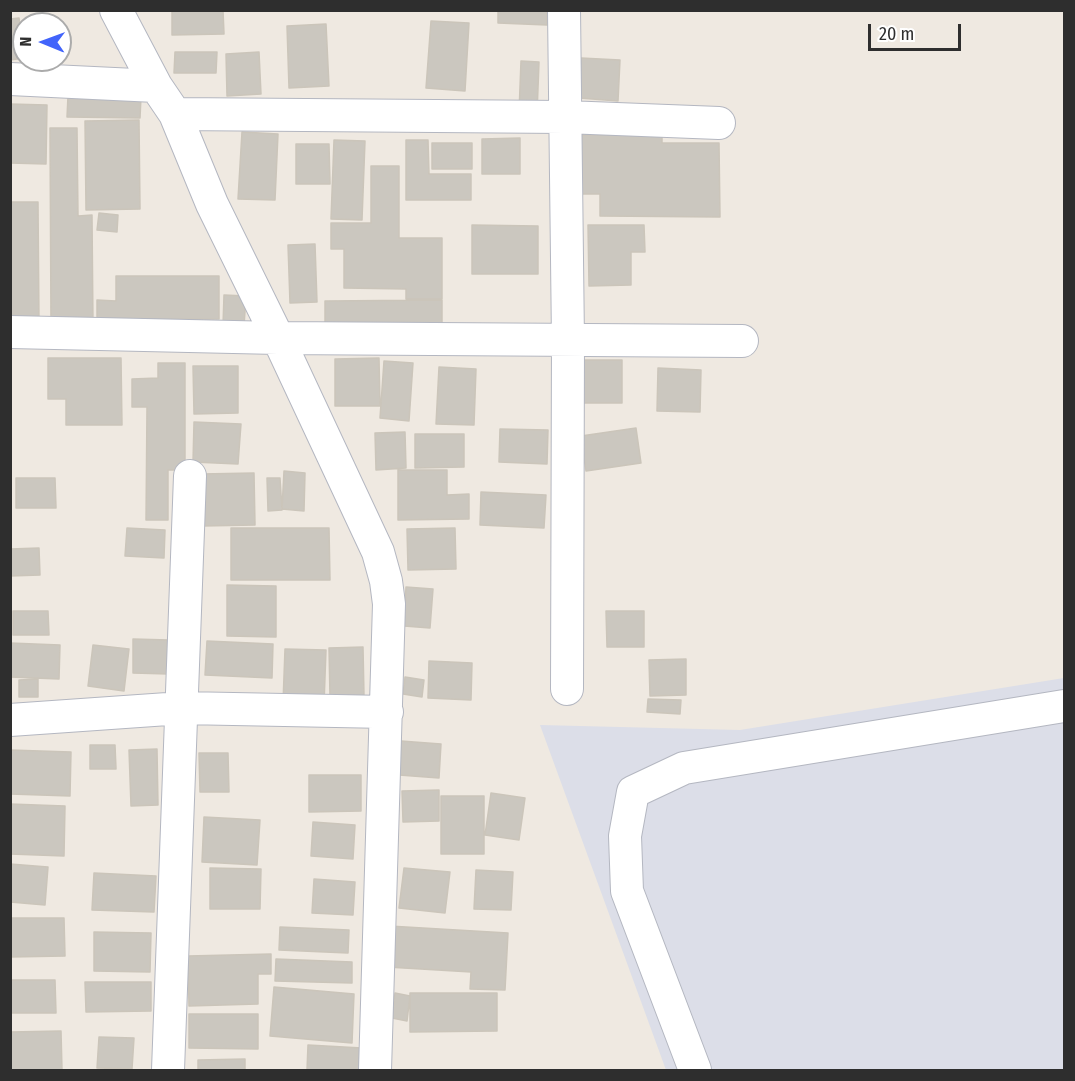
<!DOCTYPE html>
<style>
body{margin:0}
#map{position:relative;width:1075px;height:1081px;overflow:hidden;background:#efe9e1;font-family:"Fira Sans Condensed",sans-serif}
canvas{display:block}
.frame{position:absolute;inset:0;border:12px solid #2e2e2e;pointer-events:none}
.north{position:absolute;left:12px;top:12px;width:60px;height:60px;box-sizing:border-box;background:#fff;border:2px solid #ababab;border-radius:50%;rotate:271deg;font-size:16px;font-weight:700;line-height:24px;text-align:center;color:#2e2e2e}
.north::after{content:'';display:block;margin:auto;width:21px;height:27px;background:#4264fb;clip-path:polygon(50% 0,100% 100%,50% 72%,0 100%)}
.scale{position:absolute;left:868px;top:24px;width:93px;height:27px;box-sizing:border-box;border:3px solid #2e2e2e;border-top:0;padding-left:8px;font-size:18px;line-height:21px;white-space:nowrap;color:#2e2e2e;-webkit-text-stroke:4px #fff;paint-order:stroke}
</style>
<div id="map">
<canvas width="1075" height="1081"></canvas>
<div class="frame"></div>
<div class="north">N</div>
<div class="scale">20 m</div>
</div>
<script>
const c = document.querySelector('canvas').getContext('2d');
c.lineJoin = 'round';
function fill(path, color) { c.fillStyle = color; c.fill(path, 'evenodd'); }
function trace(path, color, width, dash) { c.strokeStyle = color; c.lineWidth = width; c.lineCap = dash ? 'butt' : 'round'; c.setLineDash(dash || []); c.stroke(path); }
fill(new Path2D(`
 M 1064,678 L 1064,1070 L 666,1070 L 540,725 L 740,730 Z`), '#dcdee8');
const building = new Path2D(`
 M 172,10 L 223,10 L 224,34 L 172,35 Z
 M 498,10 L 547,10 L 547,25 L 498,23 Z
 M 19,18 L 24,58 L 10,60 L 10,19 Z
 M 431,21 L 469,23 L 465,91 L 426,88 Z
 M 326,24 L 329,86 L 289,88 L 287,26 Z
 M 175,52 L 217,52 L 216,73 L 174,73 Z
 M 259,52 L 261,94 L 227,96 L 226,54 Z
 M 581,58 L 620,60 L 618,101 L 579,98 Z
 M 521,61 L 539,62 L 537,114 L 519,113 Z
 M 68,96 L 141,97 L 140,118 L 67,117 Z
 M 10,104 L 47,105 L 46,164 L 10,163 Z
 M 139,120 L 140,209 L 86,210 L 85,121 Z
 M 50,128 L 77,128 L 78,216 L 92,215 L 93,326 L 51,326 Z
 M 242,132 L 278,134 L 275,200 L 238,199 Z
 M 662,134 L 662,143 L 719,143 L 720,217 L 600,216 L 600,194 L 573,194 L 572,135 Z
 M 520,138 L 520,174 L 482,174 L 482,139 Z
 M 334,140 L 365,141 L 362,220 L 331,219 Z
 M 406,140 L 428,140 L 429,174 L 471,174 L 471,200 L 406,200 Z
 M 432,143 L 472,143 L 472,169 L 432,169 Z
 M 296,144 L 329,144 L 330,184 L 296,184 Z
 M 371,166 L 399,166 L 399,238 L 442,238 L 442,299 L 406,299 L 406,289 L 344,288 L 344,249 L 331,249 L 331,223 L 371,223 Z
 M 11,202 L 38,202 L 39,323 L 10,324 Z
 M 99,213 L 118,215 L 117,232 L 97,230 Z
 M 472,225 L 538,226 L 538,274 L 472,274 Z
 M 588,225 L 644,225 L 645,252 L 631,252 L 631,285 L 589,286 Z
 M 315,244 L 317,302 L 290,303 L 288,245 Z
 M 116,276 L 219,276 L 219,319 L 97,320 L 97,300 L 116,301 Z
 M 224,295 L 246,296 L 244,326 L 223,325 Z
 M 442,300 L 442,333 L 325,334 L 325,301 Z
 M 48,358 L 121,358 L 122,425 L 66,425 L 66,399 L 48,399 Z
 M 379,358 L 380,406 L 335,406 L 335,359 Z
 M 581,360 L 622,360 L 622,403 L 581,403 Z
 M 384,361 L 413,363 L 409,421 L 380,418 Z
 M 158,363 L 185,363 L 185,470 L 168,470 L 168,520 L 146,520 L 147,407 L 132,407 L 132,379 L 158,378 Z
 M 193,366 L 238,366 L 238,413 L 194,414 Z
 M 439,367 L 476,369 L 474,425 L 436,424 Z
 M 658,368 L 701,370 L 700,412 L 657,411 Z
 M 194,422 L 241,424 L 238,464 L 193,462 Z
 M 636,428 L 641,463 L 586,471 L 581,436 Z
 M 500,429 L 548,430 L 547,464 L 499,462 Z
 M 405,432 L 406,468 L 376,470 L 375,433 Z
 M 415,434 L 464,434 L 464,467 L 415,468 Z
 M 398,470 L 447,470 L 447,495 L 469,494 L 469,519 L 398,520 Z
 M 284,471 L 305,473 L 304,511 L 282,509 Z
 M 254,473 L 255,525 L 202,526 L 201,474 Z
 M 16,478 L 55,478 L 56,508 L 16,508 Z
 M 267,478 L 280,478 L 282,510 L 268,511 Z
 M 481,492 L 546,495 L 544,528 L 480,525 Z
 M 127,528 L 165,530 L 164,558 L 125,556 Z
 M 231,528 L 329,528 L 330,580 L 231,580 Z
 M 455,528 L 456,569 L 408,570 L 407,529 Z
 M 39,548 L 40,575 L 10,576 L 10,549 Z
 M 227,585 L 276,586 L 276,637 L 227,636 Z
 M 406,587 L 433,589 L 430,628 L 404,626 Z
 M 13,611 L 48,611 L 49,635 L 13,635 Z
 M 606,611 L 644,611 L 644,647 L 607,647 Z
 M 133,639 L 169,640 L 168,674 L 133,673 Z
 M 207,641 L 273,644 L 272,678 L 205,675 Z
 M 10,643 L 60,645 L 59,679 L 10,677 Z
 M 93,645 L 129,649 L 124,691 L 88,686 Z
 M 363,647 L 364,696 L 330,697 L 329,648 Z
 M 285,649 L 326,650 L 324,704 L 283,703 Z
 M 686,659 L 686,695 L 650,696 L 649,660 Z
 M 429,661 L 472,663 L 471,700 L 428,698 Z
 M 405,677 L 424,680 L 422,697 L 403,694 Z
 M 38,679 L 38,697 L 19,697 L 19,680 Z
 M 648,699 L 681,700 L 680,714 L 647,712 Z
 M 401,741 L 441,744 L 439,778 L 399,775 Z
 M 90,745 L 115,745 L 116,769 L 90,769 Z
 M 157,749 L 158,805 L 131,806 L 129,750 Z
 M 10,750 L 71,752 L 70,796 L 10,794 Z
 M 199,753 L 228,753 L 229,792 L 200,792 Z
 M 309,775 L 361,775 L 361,811 L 309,812 Z
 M 439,790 L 439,821 L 403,822 L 402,791 Z
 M 491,793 L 525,798 L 519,840 L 485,835 Z
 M 441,796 L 484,796 L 484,854 L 441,854 Z
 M 10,804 L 65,806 L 64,856 L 10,854 Z
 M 204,817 L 260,820 L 257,865 L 202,862 Z
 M 313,822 L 355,825 L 353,859 L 311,856 Z
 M 10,864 L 48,867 L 45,905 L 10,902 Z
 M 210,868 L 261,869 L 260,909 L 210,909 Z
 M 404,868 L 450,872 L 445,913 L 399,908 Z
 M 476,870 L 513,872 L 511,910 L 474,909 Z
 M 94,873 L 156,876 L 154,912 L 92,910 Z
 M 314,879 L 355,882 L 353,915 L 312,913 Z
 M 10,918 L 64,918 L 65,956 L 10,957 Z
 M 389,926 L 508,933 L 505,990 L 470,989 L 471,972 L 387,967 Z
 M 280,927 L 349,930 L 348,953 L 279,950 Z
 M 94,932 L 151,933 L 150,972 L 94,971 Z
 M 271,954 L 271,974 L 258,974 L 258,1004 L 189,1006 L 188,956 Z
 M 276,959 L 352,962 L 352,983 L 275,981 Z
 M 10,980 L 55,980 L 56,1013 L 10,1013 Z
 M 85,982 L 151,982 L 151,1011 L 86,1012 Z
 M 274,987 L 354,994 L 352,1043 L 270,1036 Z
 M 395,993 L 410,996 L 407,1021 L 392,1018 Z
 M 410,993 L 497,993 L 497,1031 L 410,1032 Z
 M 189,1014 L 258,1014 L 258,1049 L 189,1048 Z
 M 61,1031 L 62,1070 L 10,1070 L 10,1032 Z
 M 99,1037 L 134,1038 L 132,1069 L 97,1068 Z
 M 308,1045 L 362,1048 L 361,1070 L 307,1070 Z
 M 245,1059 L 245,1070 L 198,1070 L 198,1060 Z`);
fill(building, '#cbc7bf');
trace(building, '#cbc5ba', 1.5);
const minor = new Path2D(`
 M 116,10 L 156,86 L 175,114 L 212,204 L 278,338 L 378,552 L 386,581 L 389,604 L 375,1070
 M 564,10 L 568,341 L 567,689
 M 10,79 L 156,86
 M 175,114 L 565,117 L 719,123
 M 10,332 L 278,338 L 742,341
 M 10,720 L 182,708 L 387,712
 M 168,1070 L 190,476
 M 695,1070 L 627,891 L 625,836 L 633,792 L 684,768 L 1064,706`);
trace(minor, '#b4b7c1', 34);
trace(minor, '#fff', 32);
</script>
